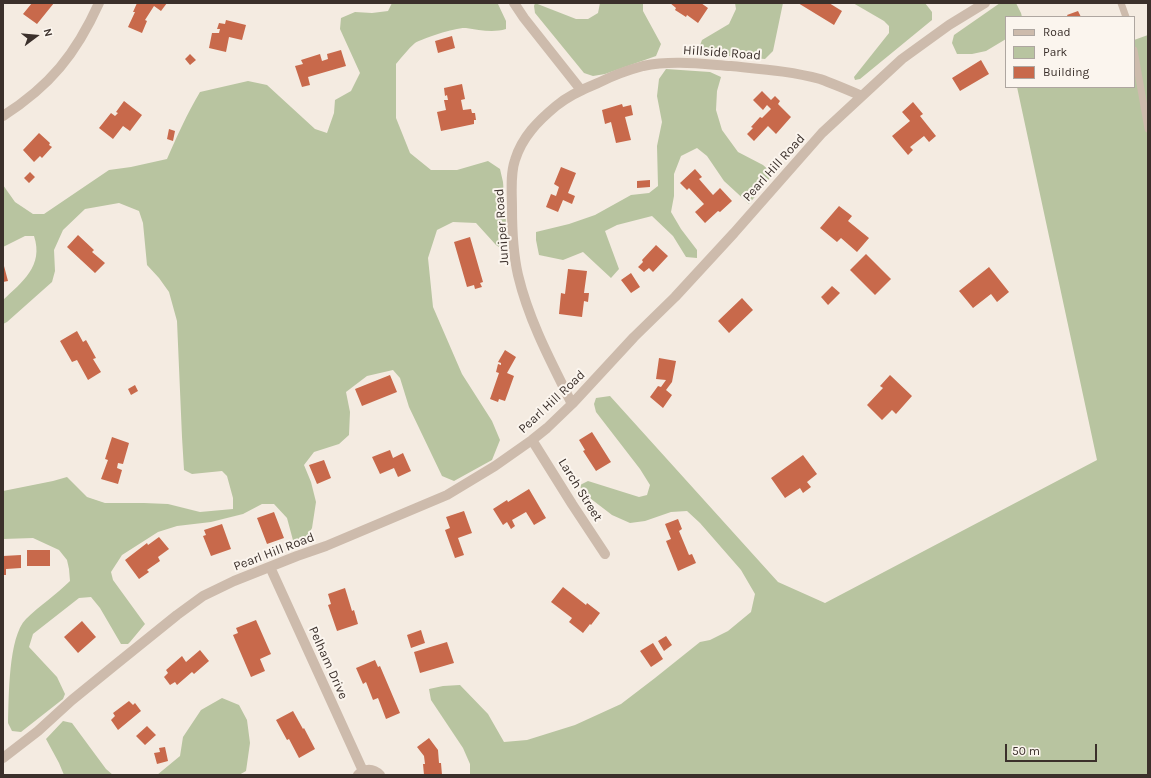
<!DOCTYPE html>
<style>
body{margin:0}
#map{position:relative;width:1151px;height:778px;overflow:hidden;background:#f4ebe1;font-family:Karla,sans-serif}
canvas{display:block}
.frame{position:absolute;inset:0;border:4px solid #3b302b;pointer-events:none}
.legend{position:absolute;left:1005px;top:16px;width:130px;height:72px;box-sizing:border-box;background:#fbf5ee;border:1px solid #aea6a0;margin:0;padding:5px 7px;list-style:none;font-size:12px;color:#3b302b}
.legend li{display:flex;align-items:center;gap:8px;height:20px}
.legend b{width:20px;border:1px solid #aea6a0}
.north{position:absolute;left:16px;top:16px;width:40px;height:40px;-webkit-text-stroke:3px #fbf5ee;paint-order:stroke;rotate:74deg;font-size:11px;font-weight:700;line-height:16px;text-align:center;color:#3b302b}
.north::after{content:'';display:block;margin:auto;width:14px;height:18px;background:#3b302b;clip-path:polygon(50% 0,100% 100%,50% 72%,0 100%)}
.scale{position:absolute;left:1005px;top:744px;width:92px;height:18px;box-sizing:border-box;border:2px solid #3b302b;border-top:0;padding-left:5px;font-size:12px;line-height:14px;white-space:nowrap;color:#3b302b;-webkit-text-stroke:3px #fbf5ee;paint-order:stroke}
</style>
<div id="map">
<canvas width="1151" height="778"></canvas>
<div class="frame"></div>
<ul class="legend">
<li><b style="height:5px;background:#cdbbac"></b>Road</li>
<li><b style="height:11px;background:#b8c4a0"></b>Park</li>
<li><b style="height:11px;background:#c8694b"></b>Building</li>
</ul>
<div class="north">N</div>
<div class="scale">50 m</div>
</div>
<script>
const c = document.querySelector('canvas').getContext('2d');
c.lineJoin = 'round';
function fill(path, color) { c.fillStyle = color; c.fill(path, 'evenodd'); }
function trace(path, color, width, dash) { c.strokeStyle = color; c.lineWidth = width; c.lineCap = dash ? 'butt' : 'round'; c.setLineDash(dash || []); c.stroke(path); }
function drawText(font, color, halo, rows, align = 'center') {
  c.font = font + ' Karla,sans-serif'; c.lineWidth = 4; c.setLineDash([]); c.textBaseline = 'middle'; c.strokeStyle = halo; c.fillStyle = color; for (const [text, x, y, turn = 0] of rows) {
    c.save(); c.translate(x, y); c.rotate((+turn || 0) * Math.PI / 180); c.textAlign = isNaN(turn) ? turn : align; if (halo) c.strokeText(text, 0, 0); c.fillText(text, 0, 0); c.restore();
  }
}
fill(new Path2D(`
 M 392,3 L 493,3 L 498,4 L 506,21 L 506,29 C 493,33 479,30 466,28 C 457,27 423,38 415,43 C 408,49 402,57 396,64 L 396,118 L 410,153 L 431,170 L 457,170 L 488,161 L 500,169 L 503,182 L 507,237 L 504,245 L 499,247 L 496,245 L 476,223 L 453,222 L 437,230 L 428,258 L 433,307 L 462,374 L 492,421 L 500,440 L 492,460 L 454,481 L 442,476 L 409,407 L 400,378 L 393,370 L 367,376 L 346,392 L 350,412 L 349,435 L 339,444 L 314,452 L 304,465 L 311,482 L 316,502 L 312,528 L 305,541 L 294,544 L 287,518 L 274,504 L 262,504 L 243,514 L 211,522 L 177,526 L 158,532 L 122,555 L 111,572 L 113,580 L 145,624 L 130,642 L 128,644 L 121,644 L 100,608 L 91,597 L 79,598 L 33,634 L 29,647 L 57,677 L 65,694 L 63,699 L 21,732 L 12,731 L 8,723 C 9,698 8,637 26,619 C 39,606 56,595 70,581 L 69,569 L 67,560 L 59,550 L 33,538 L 3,539 L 3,491 L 53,481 L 67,477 L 87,497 L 105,503 L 144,503 L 168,504 L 200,512 L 233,509 L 233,498 L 227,476 L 222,471 L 192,474 L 184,470 L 182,437 L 177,321 L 169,292 L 159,278 L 147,265 L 143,223 L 139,211 L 119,203 L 85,209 L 63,230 L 54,250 L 55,271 L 52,282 L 7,322 L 3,324 L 3,300 C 22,282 44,266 34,236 L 25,236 L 3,247 L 3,185 L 15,202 L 33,214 L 44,214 L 109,170 L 131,167 L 167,159 C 177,136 187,114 200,92 L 248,81 L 267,85 L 315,129 L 327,133 L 334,113 L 335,100 L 351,91 L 360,73 L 340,29 L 341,18 L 355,12 L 372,13 L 388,11 Z
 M 535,3 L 576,19 L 588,19 L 598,13 L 600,3 L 643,3 L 643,11 L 661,44 L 656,56 L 605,74 L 593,76 L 584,73 L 535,13 L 534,6 Z
 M 735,3 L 783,3 L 773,51 L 765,59 L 706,54 L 699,48 L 702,40 L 729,24 L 736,9 Z
 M 853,3 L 925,3 L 932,12 L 932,20 L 860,79 L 855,80 L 854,77 L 889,33 L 889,26 L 884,21 Z
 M 1000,3 L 1016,3 L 1021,13 L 1022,17 L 1006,17 L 1006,39 L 986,51 L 972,54 L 957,54 L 952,43 L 954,35 Z
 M 1148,35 L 1148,775 L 470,775 L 470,764 L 463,748 L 431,700 L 429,689 L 443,686 L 460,685 L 488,714 L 504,742 L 527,740 L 575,725 L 621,704 L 655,678 L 700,642 L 710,640 L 728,631 L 751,612 L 755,594 L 741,570 L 700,523 L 687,511 L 671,512 L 645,521 L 630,523 L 612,515 L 582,492 L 580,485 L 588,481 L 639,497 L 647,495 L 650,485 L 640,469 L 596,412 L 594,404 L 596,398 L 610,396 L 778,582 L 825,603 L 1097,460 L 1017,87 L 1134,87 L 1134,40 Z
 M 666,69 L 710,72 L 721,77 L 717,91 L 716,110 L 722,130 L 738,152 L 763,165 L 773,174 L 749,204 L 724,181 L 707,156 L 697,148 L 681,156 L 674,174 L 674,196 L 671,212 L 681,229 L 697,250 L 697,258 L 686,257 L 673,236 L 652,216 L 617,225 L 605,231 L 619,269 L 611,278 L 583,252 L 563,260 L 539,255 L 536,240 L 536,232 L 569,224 L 595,215 L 631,195 L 649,193 L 658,186 L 657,146 L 662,122 L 657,96 L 659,79 Z
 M 222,698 L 239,705 L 247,720 L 250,743 L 246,771 L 239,775 L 157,775 L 180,756 L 183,737 L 201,710 Z
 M 63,721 L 72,723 L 106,769 L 113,775 L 64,775 L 59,763 L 46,739 Z`), '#b8c4a0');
fill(new Path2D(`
 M 32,3 L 54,3 L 37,24 L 23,14 Z
 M 137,3 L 167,3 L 161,11 L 154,6 L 145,20 L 147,21 L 142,33 L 128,27 L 135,12 L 133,12 Z
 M 670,3 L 701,3 L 708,8 L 698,23 L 687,15 L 686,17 L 675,10 L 676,8 Z
 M 798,3 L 829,3 L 842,11 L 834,25 Z
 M 1078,11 L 1081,17 L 1068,17 L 1067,15 Z
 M 226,20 L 246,25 L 242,40 L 229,37 L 226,52 L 209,48 L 212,33 L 219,33 L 220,29 L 217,29 L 219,23 L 225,24 Z
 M 452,36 L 455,48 L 438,53 L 435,41 Z
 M 341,50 L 346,66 L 308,77 L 310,85 L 302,87 L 295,66 L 303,64 L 301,60 L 320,54 L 322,61 L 328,59 L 327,54 Z
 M 190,54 L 196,60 L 190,65 L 185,59 Z
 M 981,60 L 989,74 L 960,91 L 952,78 Z
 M 462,84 L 465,99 L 461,100 L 463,110 L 471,109 L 472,113 L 475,113 L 476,120 L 474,120 L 474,124 L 441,131 L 437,112 L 446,110 L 444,100 L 448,100 L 447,95 L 445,96 L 444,88 Z
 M 762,91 L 771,100 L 775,96 L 780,101 L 778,104 L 791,117 L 776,134 L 768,126 L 754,141 L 747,134 L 753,128 L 751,127 L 760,117 L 762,118 L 771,109 L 767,105 L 763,110 L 753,100 Z
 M 124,101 L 142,115 L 130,131 L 123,126 L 113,139 L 99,128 L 111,113 L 115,116 L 118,113 L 116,112 Z
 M 913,102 L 923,114 L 920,116 L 936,136 L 929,142 L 924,136 L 910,147 L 913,150 L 908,155 L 892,136 L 910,121 L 902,112 Z
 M 622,104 L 623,107 L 631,105 L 633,115 L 625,117 L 631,140 L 616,143 L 611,122 L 605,124 L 602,110 Z
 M 169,129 L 175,131 L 173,141 L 167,139 Z
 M 39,133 L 50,143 L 49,145 L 52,147 L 42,158 L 40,156 L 34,162 L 23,150 Z
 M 561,167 L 576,173 L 568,193 L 575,196 L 572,204 L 563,200 L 558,212 L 546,207 L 551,194 L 556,196 L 559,187 L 554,184 Z
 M 695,169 L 702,177 L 699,179 L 713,195 L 720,188 L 732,201 L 720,212 L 718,211 L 705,223 L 695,212 L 704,204 L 689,188 L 687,190 L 680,183 Z
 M 30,172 L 35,177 L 29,183 L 24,178 Z
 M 650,180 L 650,187 L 637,188 L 637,181 Z
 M 839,206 L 852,216 L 848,221 L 869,238 L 857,252 L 841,238 L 837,242 L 820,228 Z
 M 78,235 L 94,250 L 92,252 L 105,263 L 95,273 L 67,247 Z
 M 470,237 L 483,282 L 480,283 L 482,287 L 475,289 L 474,285 L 467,287 L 454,242 Z
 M 656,245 L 668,256 L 653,272 L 649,268 L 644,272 L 638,267 L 643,262 L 642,260 Z
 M 866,254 L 891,279 L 875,295 L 850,270 Z
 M 4,266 L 8,281 L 3,282 L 3,267 Z
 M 989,267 L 1009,292 L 997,302 L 991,294 L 973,308 L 959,291 Z
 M 568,269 L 587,271 L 584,293 L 589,293 L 588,302 L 584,301 L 582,317 L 559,314 L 561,293 L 565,294 Z
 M 631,273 L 640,287 L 631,293 L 621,280 Z
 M 832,286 L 840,293 L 828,305 L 821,297 Z
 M 742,298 L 753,310 L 729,333 L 718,321 Z
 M 77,331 L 83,342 L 86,340 L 96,358 L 93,359 L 101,372 L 88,380 L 77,360 L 72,362 L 60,341 Z
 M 505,350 L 516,357 L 507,373 L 514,376 L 505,401 L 499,399 L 498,402 L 490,399 L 499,373 L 496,372 L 498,364 L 501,365 L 501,363 L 498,362 Z
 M 659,358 L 676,361 L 672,382 L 666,390 L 672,395 L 663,408 L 650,397 L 658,386 L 661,387 L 666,380 L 656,379 Z
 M 390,375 L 397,392 L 362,406 L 355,389 Z
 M 890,375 L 912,396 L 896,414 L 892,410 L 882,420 L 867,405 L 883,388 L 880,386 Z
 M 135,385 L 138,391 L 131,395 L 128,389 Z
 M 592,432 L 611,462 L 596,471 L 583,451 L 585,450 L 579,440 Z
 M 112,437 L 129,443 L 123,464 L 118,463 L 117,468 L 122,470 L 118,484 L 101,479 L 108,460 L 105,459 Z
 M 390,450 L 393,458 L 403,453 L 411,471 L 398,477 L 394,468 L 380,474 L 372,457 Z
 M 803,455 L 817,474 L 807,482 L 811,487 L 803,493 L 800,488 L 785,498 L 771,478 Z
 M 324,460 L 331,478 L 317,484 L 309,465 Z
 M 529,489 L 546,518 L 534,525 L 526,512 L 512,520 L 515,526 L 511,529 L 507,522 L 503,525 L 493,509 L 507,500 L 508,502 Z
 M 464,511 L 472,533 L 458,538 L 464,555 L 455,558 L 445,530 L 450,528 L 446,517 Z
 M 274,512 L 284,538 L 267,544 L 257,518 Z
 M 678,519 L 682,529 L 679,531 L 689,555 L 692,554 L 696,563 L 678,571 L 666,541 L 671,539 L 665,524 Z
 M 222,524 L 231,549 L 211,556 L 203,536 L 206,535 L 204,530 Z
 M 159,537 L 169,549 L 158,557 L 160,561 L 147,570 L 149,572 L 139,579 L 125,560 L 147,543 L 148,545 Z
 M 27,550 L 50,550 L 50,566 L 27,566 Z
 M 21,555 L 21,568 L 6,569 L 6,575 L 3,575 L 3,556 Z
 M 563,587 L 586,605 L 587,603 L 600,613 L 591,625 L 590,624 L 583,633 L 569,622 L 572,618 L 551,602 Z
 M 345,588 L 352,611 L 354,610 L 358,624 L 337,631 L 328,605 L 331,604 L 328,594 Z
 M 256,620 L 271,654 L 260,659 L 265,671 L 251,677 L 233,635 L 238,633 L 236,628 Z
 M 82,621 L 96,637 L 78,653 L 64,637 Z
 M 421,630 L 425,643 L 411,648 L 407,635 Z
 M 666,636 L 672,645 L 664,651 L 658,641 Z
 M 447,642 L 454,663 L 420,673 L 414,652 Z
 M 653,643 L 663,659 L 651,667 L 640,651 Z
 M 200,650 L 209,661 L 194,674 L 192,672 L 177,685 L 175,682 L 170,685 L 164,677 L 168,673 L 166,670 L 182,656 L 186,662 Z
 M 375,660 L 378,667 L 380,666 L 400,713 L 386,719 L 378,698 L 373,700 L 366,682 L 363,684 L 356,668 Z
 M 129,701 L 133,705 L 135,703 L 141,711 L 118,730 L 111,720 L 115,716 L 113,713 Z
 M 293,711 L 303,729 L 304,728 L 315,749 L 299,758 L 289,739 L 287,740 L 276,720 Z
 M 147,726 L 156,735 L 145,745 L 136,736 Z
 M 429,738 L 438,750 L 439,763 L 441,763 L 442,775 L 424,775 L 423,764 L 425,764 L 424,756 L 417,747 Z
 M 165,747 L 168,761 L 157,764 L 154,753 L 160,752 L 159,748 Z`), '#c8694b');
trace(new Path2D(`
 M 1121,3 L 1126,17
 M 1134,50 L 1148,129`), '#cdbbac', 7);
trace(new Path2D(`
 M 514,3 L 524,18 L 581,90
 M 3,116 C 50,86 76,54 99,3
 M 572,404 C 551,362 529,321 518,275 C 513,253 512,230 512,208 C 512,192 510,175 515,160 C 522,137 538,121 556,106 C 568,96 583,89 598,83 C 612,76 628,70 643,66 C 672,60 702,64 731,66 C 760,69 791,71 820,79 C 834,84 848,90 862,96
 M 532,440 L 572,504 L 605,554
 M 270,567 L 363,771
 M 3,758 L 38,731 L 72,700 L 115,665 L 177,615 L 203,596 L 234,581 L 297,556 L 326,546 L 447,495 L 495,466 L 532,440 L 547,428 L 572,404 L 634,337 L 675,297 L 734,233 L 822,133 L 902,59 L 949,25 L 985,3
 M 358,775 C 365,768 373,768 380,775`), '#cdbbac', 10);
drawText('13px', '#3b302b', '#fbf5ee', [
 ["Hillside Road",722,53,4],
 ["Pearl Hill Road",774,168,-48],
 ["Juniper Road",502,227,-94],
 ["Pearl Hill Road",552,402,-43],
 ["Larch Street",580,490,58],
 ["Pearl Hill Road",274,552,-21],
 ["Pelham Drive",328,663,66]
]);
</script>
